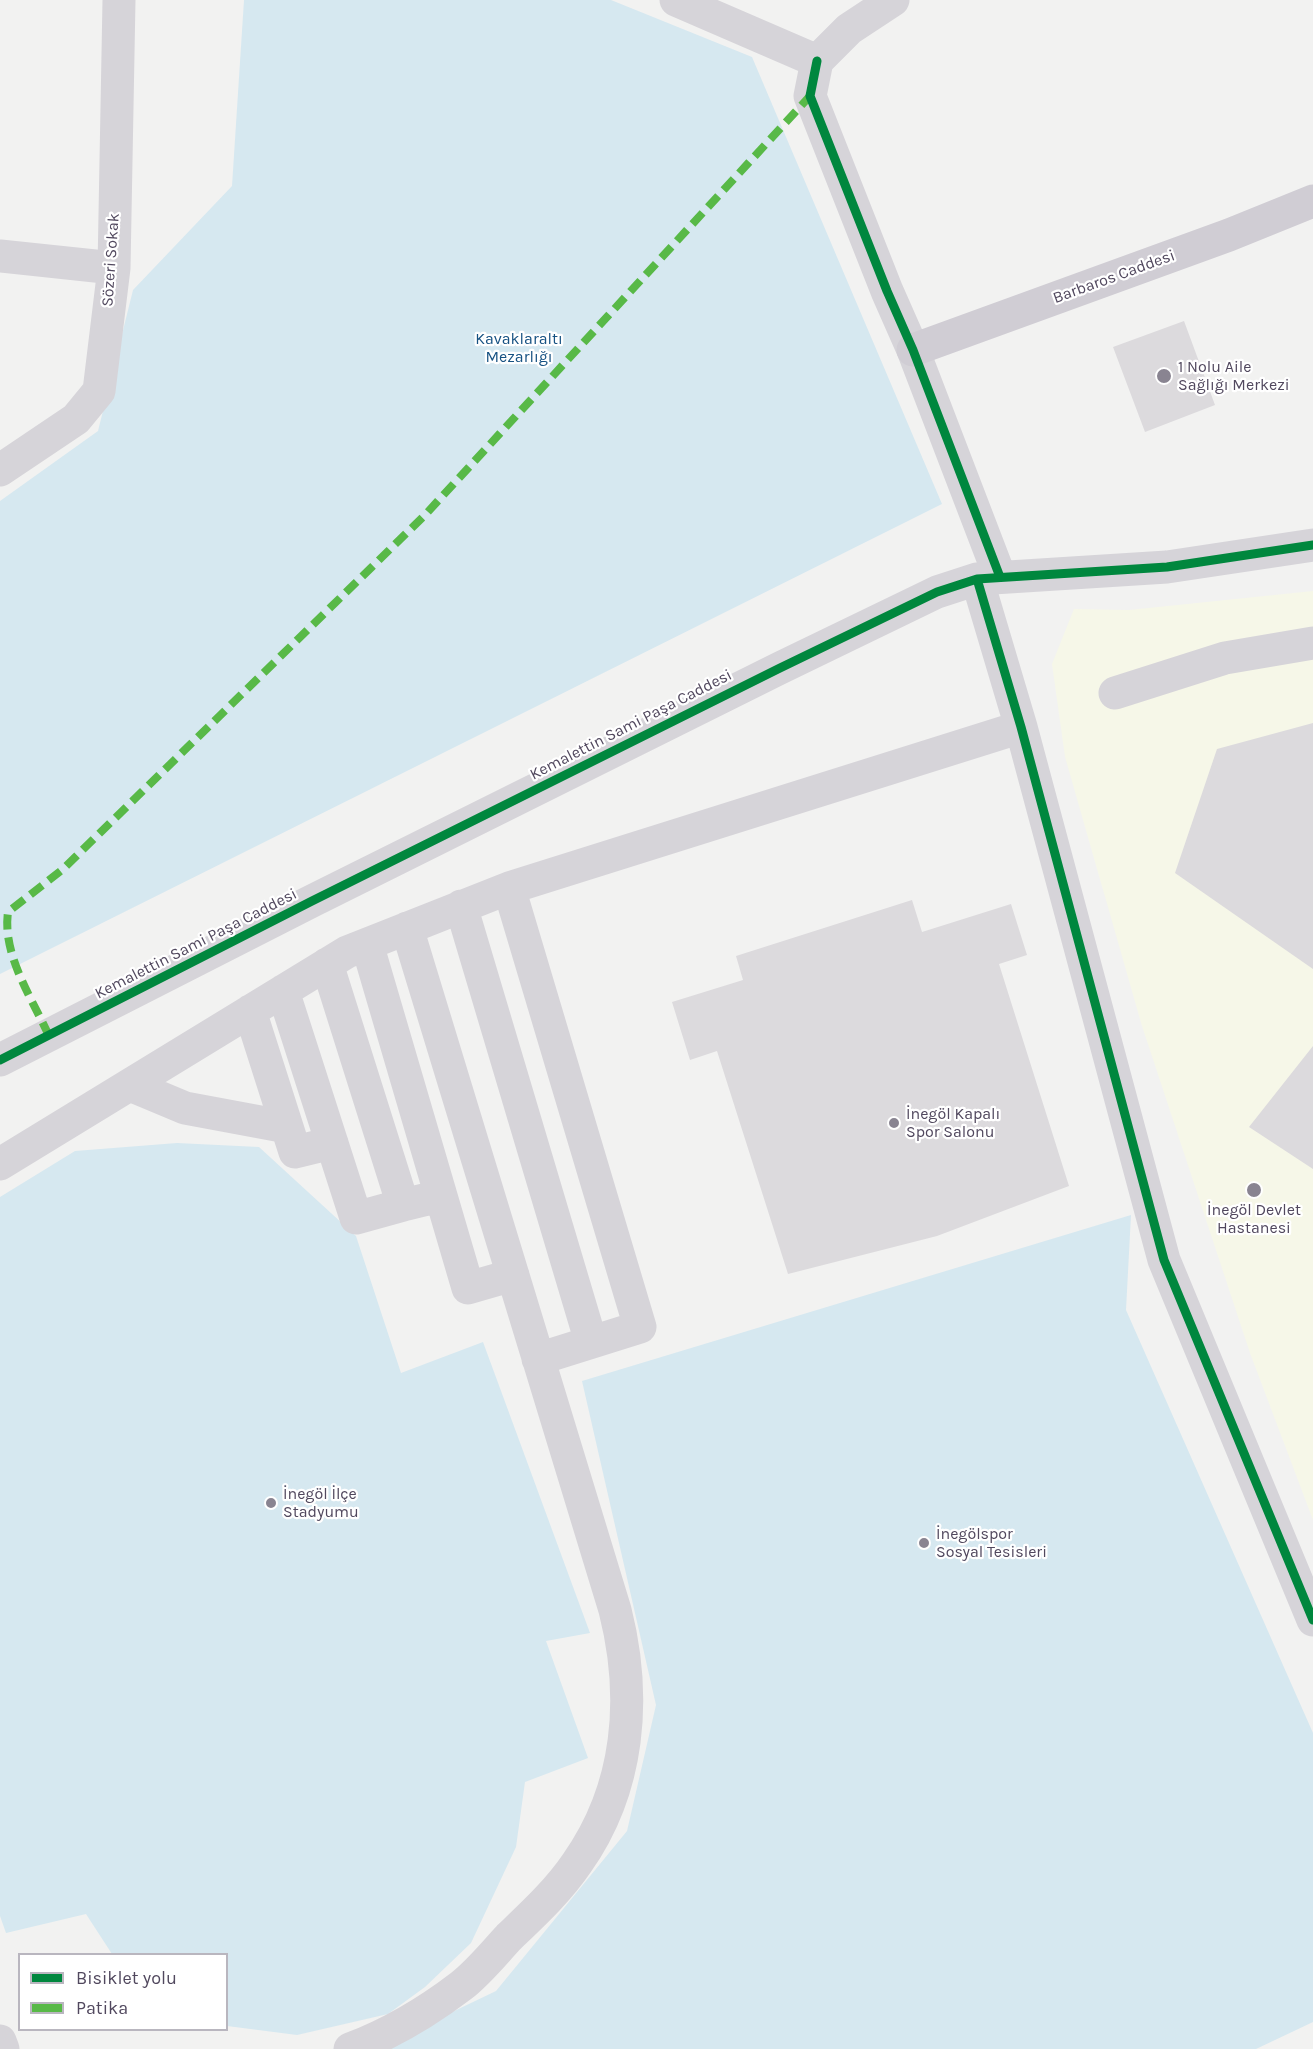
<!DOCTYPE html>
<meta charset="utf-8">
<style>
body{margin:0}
#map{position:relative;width:1313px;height:2049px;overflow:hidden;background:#f2f2f1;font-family:Karla,sans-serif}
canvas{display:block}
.legend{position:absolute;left:18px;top:1953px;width:210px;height:78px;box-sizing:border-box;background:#fff;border:2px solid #b9b6bf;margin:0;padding:8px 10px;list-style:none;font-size:18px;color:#51485e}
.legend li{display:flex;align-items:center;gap:12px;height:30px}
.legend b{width:30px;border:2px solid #b9b6bf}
</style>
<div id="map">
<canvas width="1313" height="2049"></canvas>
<ul class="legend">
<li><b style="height:8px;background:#00873e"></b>Bisiklet yolu</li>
<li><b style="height:8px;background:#58b947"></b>Patika</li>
</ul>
</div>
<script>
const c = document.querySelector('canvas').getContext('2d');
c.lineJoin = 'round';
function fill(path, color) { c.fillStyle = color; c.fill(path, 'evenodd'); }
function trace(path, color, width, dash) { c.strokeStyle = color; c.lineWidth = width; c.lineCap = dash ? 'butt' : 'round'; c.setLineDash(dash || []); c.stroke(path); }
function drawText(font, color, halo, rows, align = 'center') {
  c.font = font + ' Karla,sans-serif'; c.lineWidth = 4.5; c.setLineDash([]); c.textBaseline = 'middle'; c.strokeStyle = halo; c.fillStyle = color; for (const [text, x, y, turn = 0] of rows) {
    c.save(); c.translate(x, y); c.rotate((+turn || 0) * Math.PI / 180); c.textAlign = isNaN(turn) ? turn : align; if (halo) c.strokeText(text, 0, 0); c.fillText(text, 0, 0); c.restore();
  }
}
fill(new Path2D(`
 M 1313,591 L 1313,1520 L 1250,1353 L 1142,1026 L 1065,757 L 1052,664 L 1074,609 L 1129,610 Z`), '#f6f7e8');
fill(new Path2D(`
 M 244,0 L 611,0 L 752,57 L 942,504 L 0,974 L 0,501 L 98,431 L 133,290 L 232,186 Z
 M 177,1143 L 259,1147 L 356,1236 L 401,1373 L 483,1342 L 590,1633 L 546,1641 L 588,1758 L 525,1782 L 516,1847 L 471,1943 L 425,1987 L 388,2014 L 297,2035 L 227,2026 L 226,1954 L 112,1954 L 86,1914 L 6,1933 L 0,1916 L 0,1197 L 75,1151 Z
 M 1131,1215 L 1126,1310 L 1313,1733 L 1313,2022 L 1256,2049 L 375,2049 L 496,1991 L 627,1831 L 656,1705 L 582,1381 Z`), '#d6e8f0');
fill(new Path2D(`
 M 1184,321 L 1215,405 L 1145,432 L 1113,347 Z
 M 1313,723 L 1313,969 L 1175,873 L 1217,749 Z
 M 912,900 L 922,932 L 1011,904 L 1027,955 L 999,964 L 1069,1186 L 937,1236 L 788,1274 L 717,1051 L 690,1060 L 672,1002 L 743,980 L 736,956 Z
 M 1313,1046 L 1313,1169 L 1249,1127 Z`), '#dcdadd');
trace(new Path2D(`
 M 676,0 L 817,61
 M 817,61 L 810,96 L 887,291 L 913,350 L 1000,577
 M 817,61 L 849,29 L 893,0
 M 0,256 L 114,268
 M 0,470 L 76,419 L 99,391 L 114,268 L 119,0
 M 977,579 L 1021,727 L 1164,1260 L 1313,1620
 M 1115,693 L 1225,658 L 1313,643
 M 509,888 L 640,1327 L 538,1359
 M 461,906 L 591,1342
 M 367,944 L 468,1288 L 513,1275
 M 327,964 L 403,1205 L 440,1196
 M 283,991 L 356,1218 L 403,1205
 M 250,1011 L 295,1152 L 332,1143
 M 0,1060 L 312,901 L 780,668 L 937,592 L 977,579 L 1167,567 L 1313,545
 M 130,1085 L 185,1108 L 287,1127
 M 0,1164 L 347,952 L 509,888 L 1021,727
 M 0,2041 L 3,2049
 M 350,2049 C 390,2034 427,2012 461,1986 C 479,1972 494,1953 509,1937 C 533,1914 558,1891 577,1863 C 630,1788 637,1697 615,1610 L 407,928`), '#d6d4d9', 33);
trace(new Path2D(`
 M 913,350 L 1229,235 L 1313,201`), '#d0cdd4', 33);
trace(new Path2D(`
 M 49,1036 C 32,998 2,955 8,912 L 62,870 L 425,515 L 810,96`), '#58b947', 8, [15, 8]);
trace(new Path2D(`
 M 817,61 L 810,96 L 887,291 L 913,350 L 1000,577
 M 977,579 L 1021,727 L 1164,1260 L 1313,1620
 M 0,1060 L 312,901 L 780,668 L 937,592 L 977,579 L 1167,567 L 1313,545`), '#00873e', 9);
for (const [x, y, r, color] of [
 [1164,376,8,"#898491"],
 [894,1123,6,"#898491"],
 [1254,1190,8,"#898491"],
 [271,1503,6,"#898491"],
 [924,1543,6,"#898491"]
]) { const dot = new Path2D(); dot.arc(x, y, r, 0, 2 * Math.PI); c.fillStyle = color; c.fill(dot); trace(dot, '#fff', 2); }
drawText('16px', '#51485e', '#fff', [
 ["Sözeri Sokak",111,260,-86],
 ["Barbaros Caddesi",1114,277,-20],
 ["Kemalettin Sami Paşa Caddesi",631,725,-27],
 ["Kemalettin Sami Paşa Caddesi",196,944,-27]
]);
drawText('16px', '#165182', '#fff', [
 ["Kavaklaraltı",519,339],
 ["Mezarlığı",519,357]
]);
drawText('16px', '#51485e', '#fff', [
 ["1 Nolu Aile",1178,367],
 ["Sağlığı Merkezi",1178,385],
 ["İnegöl Kapalı",906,1114],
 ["Spor Salonu",906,1132],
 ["İnegöl Devlet",1254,1210,"center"],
 ["Hastanesi",1254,1228,"center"],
 ["İnegöl İlçe",283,1494],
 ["Stadyumu",283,1512],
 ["İnegölspor",936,1534],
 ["Sosyal Tesisleri",936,1552]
], 'left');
</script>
